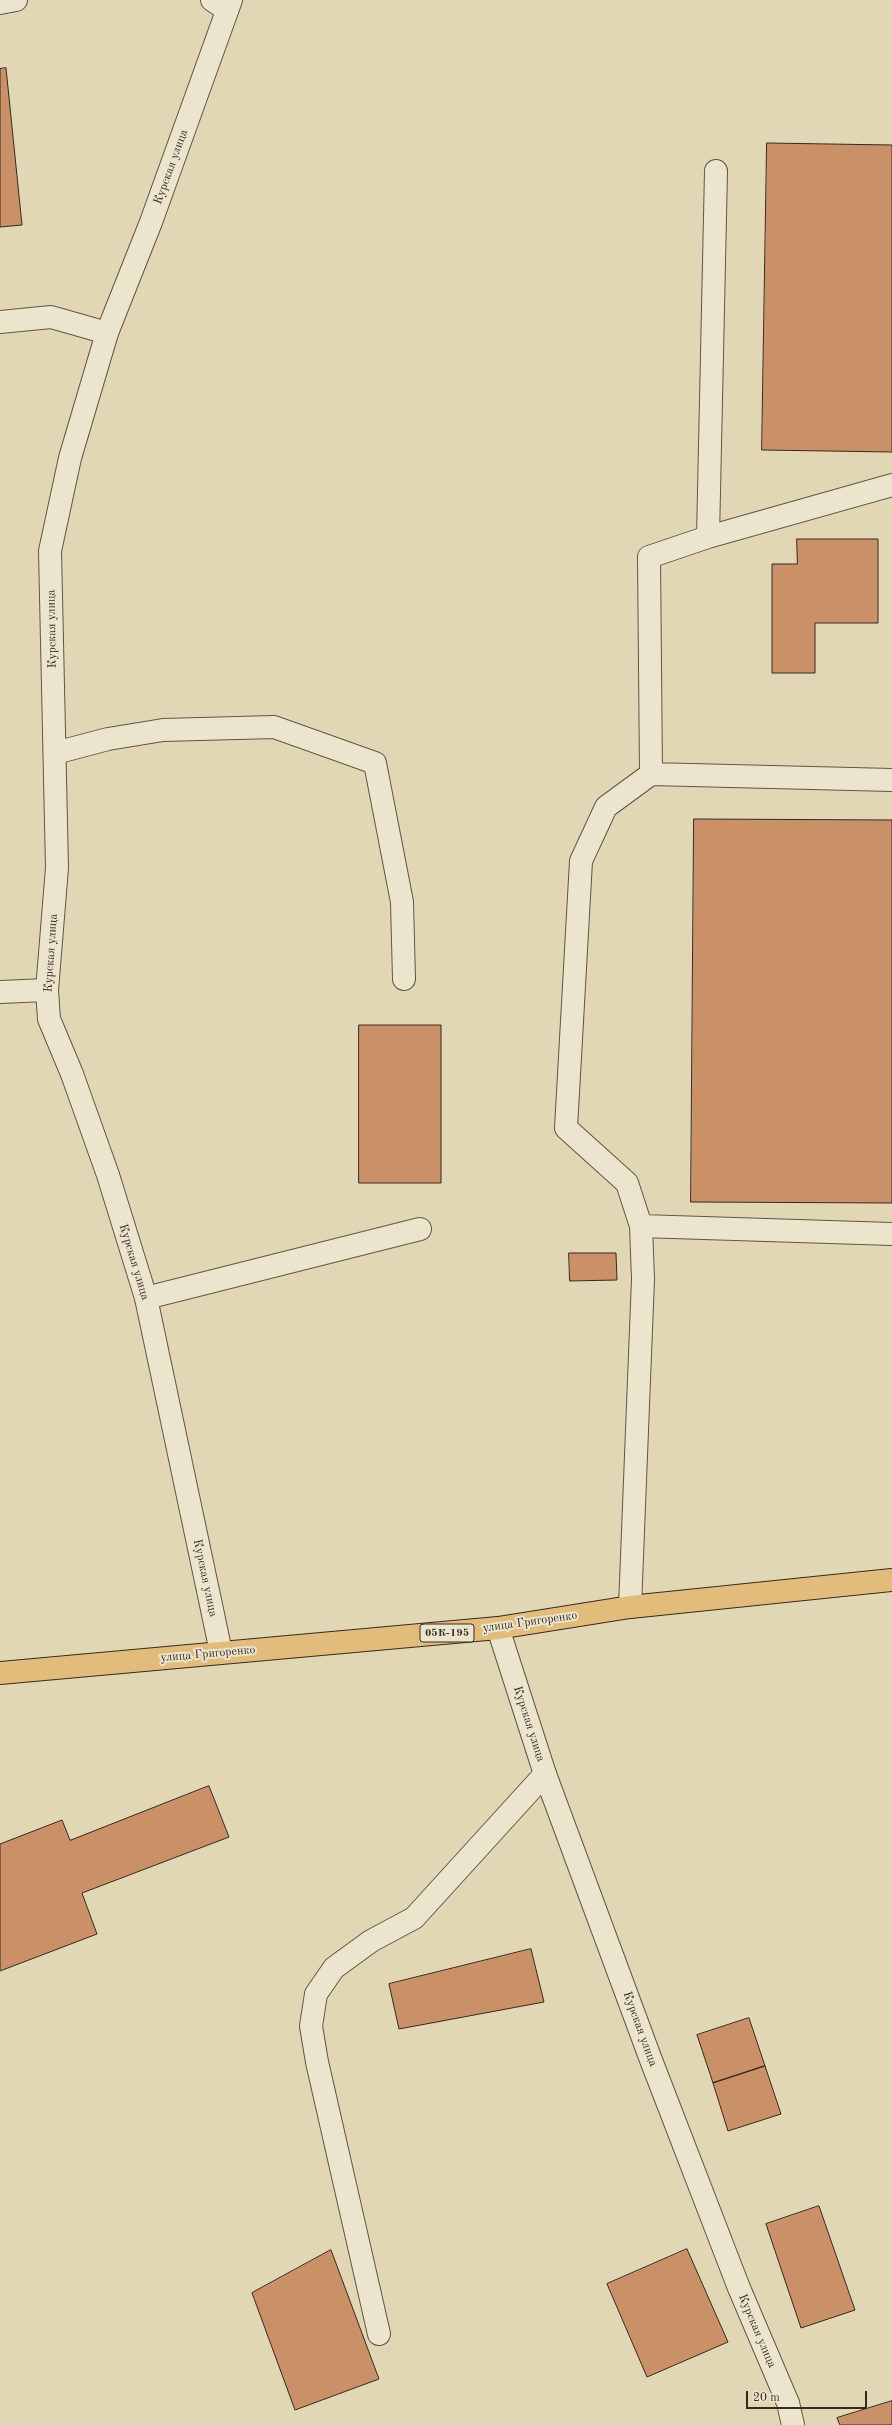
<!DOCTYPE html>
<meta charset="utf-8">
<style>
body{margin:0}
#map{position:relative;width:892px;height:2425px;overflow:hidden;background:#e2d7b4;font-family:"Old Standard TT",serif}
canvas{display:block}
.scale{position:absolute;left:746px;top:2391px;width:121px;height:18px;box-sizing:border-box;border:2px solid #382821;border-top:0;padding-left:5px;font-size:12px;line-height:14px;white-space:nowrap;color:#382821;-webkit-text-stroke:3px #ece5ce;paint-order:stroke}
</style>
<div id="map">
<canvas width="892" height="2425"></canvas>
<div class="scale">20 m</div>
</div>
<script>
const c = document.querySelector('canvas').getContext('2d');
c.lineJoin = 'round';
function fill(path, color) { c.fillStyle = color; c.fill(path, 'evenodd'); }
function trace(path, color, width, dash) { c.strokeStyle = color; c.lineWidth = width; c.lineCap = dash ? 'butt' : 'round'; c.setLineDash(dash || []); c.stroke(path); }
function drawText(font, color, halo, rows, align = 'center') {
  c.font = font + ' "Old Standard TT",serif'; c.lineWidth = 4; c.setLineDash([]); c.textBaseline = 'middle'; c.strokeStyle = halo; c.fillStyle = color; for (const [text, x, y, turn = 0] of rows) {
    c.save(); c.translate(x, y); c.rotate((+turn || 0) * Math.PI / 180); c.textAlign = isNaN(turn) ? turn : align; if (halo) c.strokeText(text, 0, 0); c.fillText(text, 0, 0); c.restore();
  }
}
const building = new Path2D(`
 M 6,68 L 22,225 L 0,227 L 0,69 Z
 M 767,143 L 892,145 L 892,452 L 762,450 Z
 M 797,539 L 878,539 L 878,623 L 815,623 L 815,673 L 772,673 L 772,564 L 797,564 Z
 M 694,819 L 892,820 L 892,1203 L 691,1202 Z
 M 359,1025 L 441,1025 L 441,1183 L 359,1183 Z
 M 569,1253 L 616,1253 L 617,1280 L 570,1281 Z
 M 209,1786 L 229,1837 L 82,1893 L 97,1934 L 0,1971 L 0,1844 L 62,1820 L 70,1840 Z
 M 531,1949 L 544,2002 L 399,2029 L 389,1984 Z
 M 749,2018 L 765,2066 L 713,2083 L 697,2035 Z
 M 765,2066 L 781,2114 L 728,2131 L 713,2083 Z
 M 819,2206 L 855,2310 L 801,2328 L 766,2224 Z
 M 687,2249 L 728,2342 L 647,2377 L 607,2284 Z
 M 331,2250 L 379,2379 L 295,2410 L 252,2293 Z
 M 892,2401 L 892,2425 L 840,2425 L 837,2418 Z`);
fill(building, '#ca9169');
trace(building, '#382821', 1);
const service = new Path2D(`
 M 212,0 L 227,10
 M 0,3 L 16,0
 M 708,537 L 716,171
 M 55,753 L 108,739 L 163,730 L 274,727 L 375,763 L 402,902 L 404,979
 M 651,774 L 892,780
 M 0,992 L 47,990
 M 641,1226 L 892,1234
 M 146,1298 L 420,1229
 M 630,1607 L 643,1279 L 641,1226 L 627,1183 L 566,1128 L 581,861 L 606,807 L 651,774 L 649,557 L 708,537 L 892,485
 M 379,2334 L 317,2062 L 311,2026 L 316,1994 L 334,1968 L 371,1941 L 414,1918 L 545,1774`);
const minor = new Path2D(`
 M 0,322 L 51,317 L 107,333
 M 498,1628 L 545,1774 L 651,2060 L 739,2288 L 788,2403 L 793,2425`);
const tertiary = new Path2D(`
 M 221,1652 L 146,1298 L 108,1175 L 72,1074 L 49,1019 L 47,990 L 57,868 L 50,551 L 70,458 L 107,333 L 151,222 L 231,0`);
const primary = new Path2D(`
 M 0,1673 L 498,1628 L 630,1607 L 892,1580`);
trace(service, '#625446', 24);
trace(minor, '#625446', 24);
trace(tertiary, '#625446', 24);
trace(primary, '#382821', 24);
trace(service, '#ece5ce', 22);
trace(minor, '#ece5ce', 22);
trace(tertiary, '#ece5ce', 22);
trace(primary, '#e1bc7a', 22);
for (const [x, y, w] of [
 [447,1633,54]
]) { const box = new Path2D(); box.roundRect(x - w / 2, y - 9, w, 18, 3); c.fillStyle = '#ece5ce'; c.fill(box); trace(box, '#382821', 1); }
drawText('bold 11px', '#382821', null, [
 ["05К-195",447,1633]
]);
drawText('12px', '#382821', '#ece5ce', [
 ["Курская улица",171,167,-70],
 ["Курская улица",52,629,-91],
 ["Курская улица",51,953,-86],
 ["Курская улица",134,1262,73],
 ["Курская улица",205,1578,78],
 ["улица Григоренко",530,1622,-8],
 ["улица Григоренко",208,1654,-5],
 ["Курская улица",529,1724,72],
 ["Курская улица",640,2029,70],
 ["Курская улица",757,2331,67]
]);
</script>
